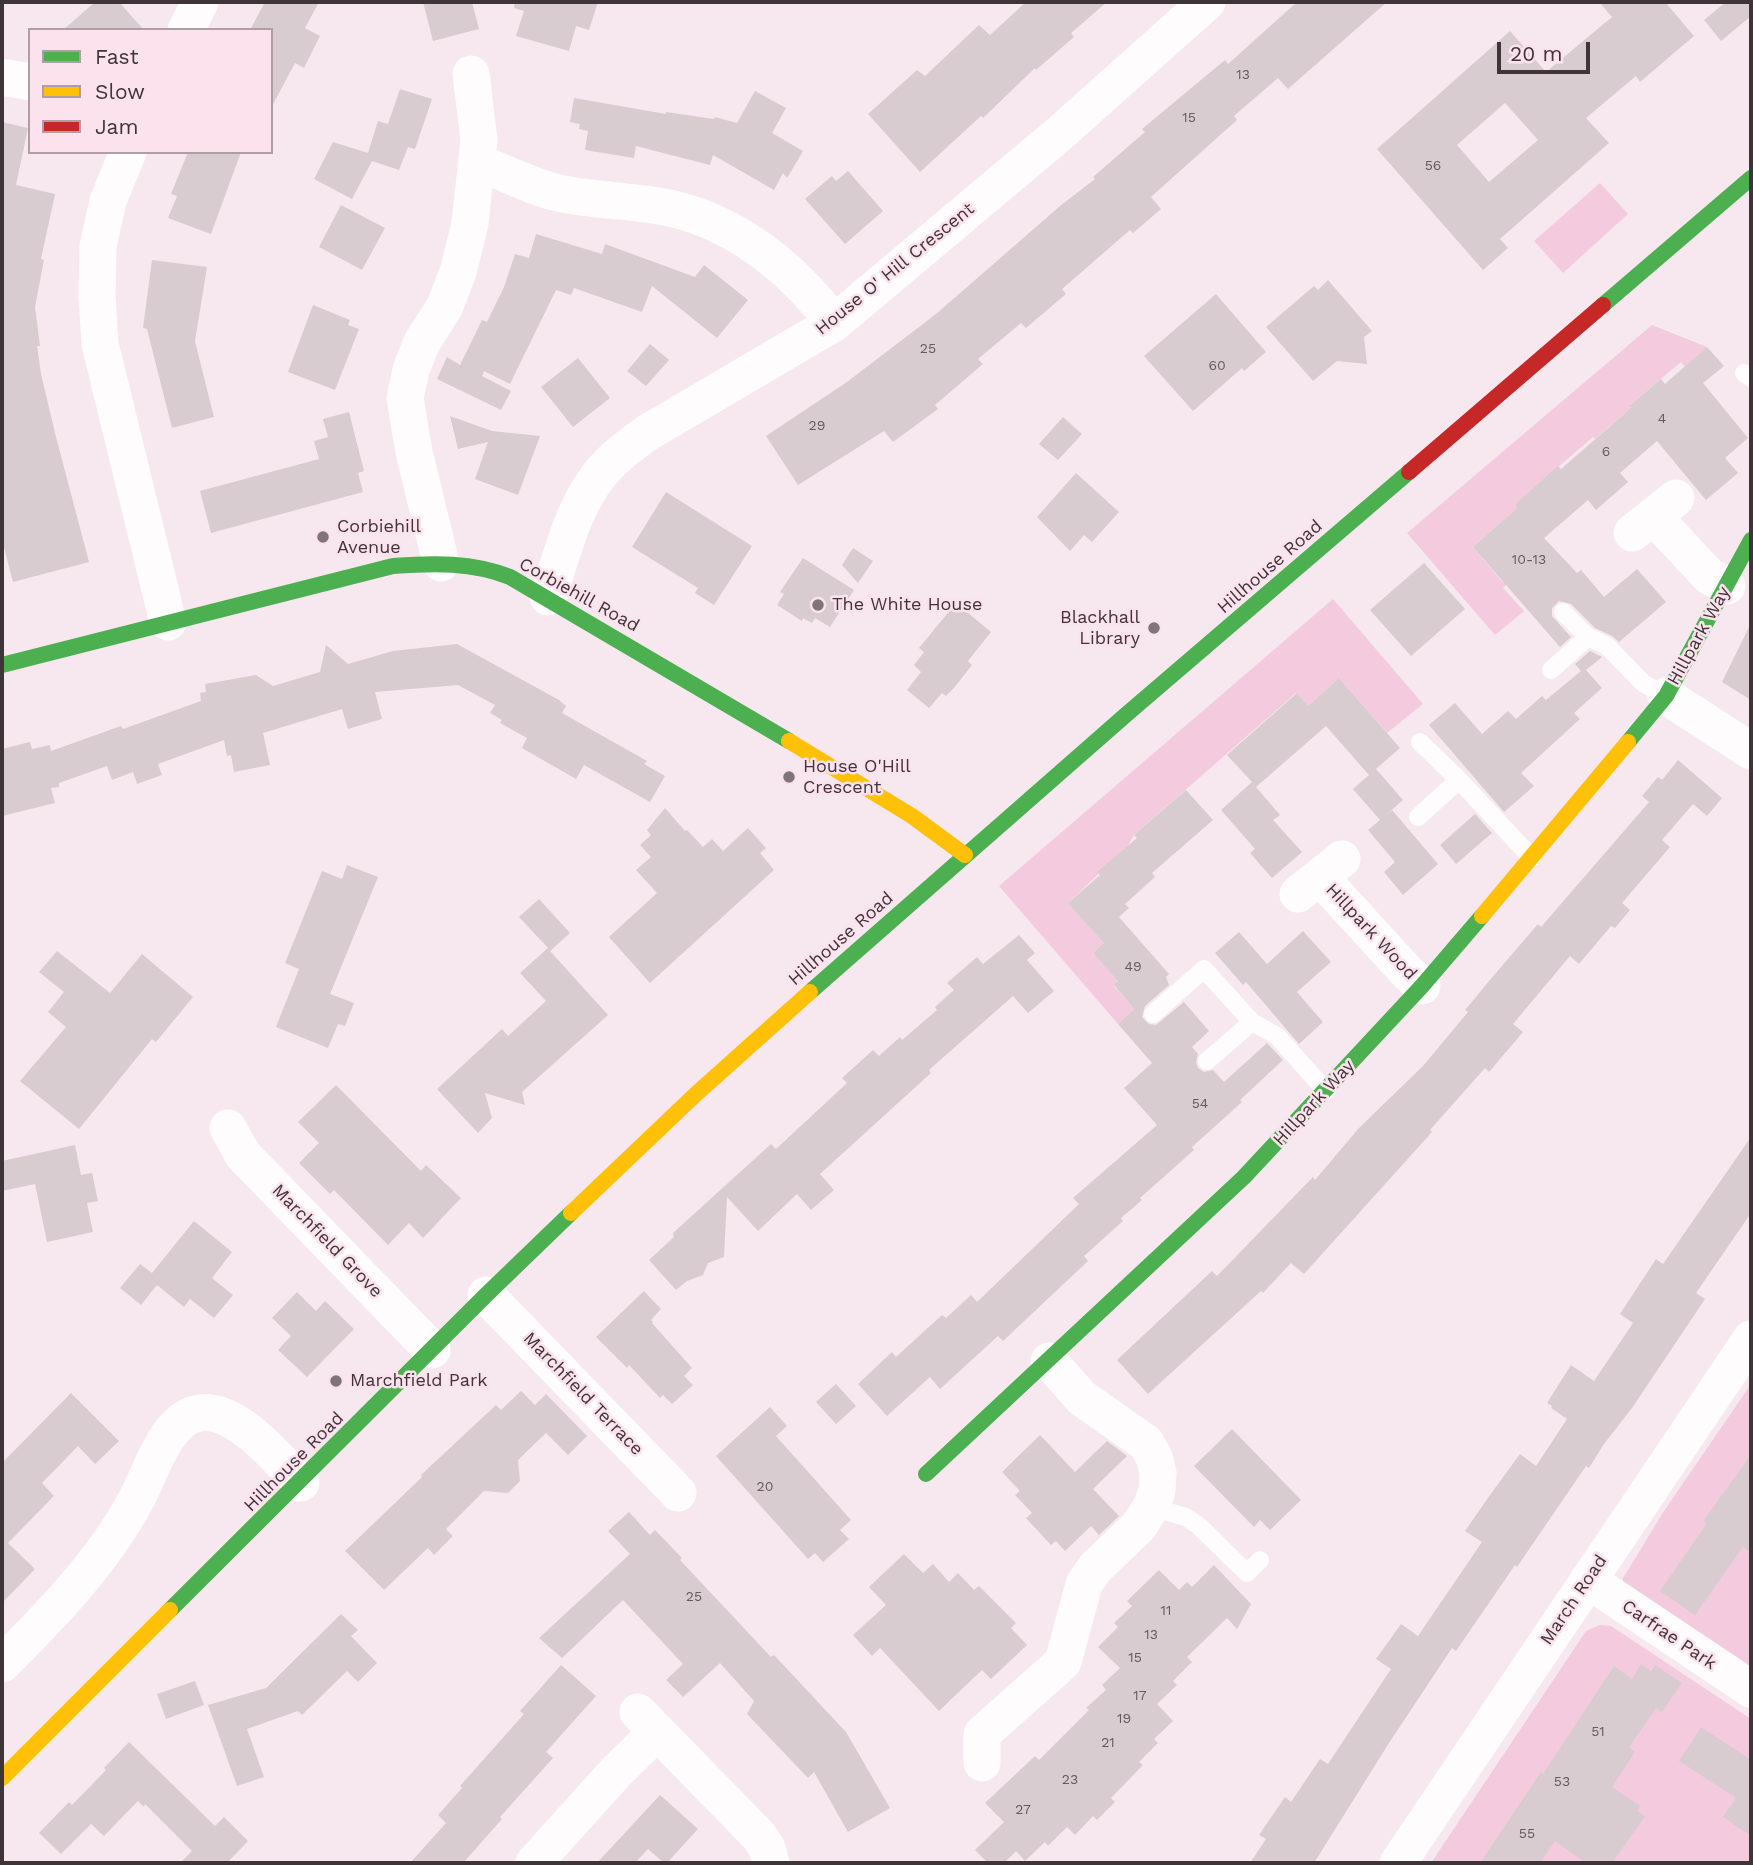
<!DOCTYPE html>
<style>
body{margin:0}
#map{position:relative;width:1753px;height:1865px;overflow:hidden;background:#f6e8ee;font-family:"Work Sans",sans-serif}
canvas{display:block}
.frame{position:absolute;inset:0;border:4px solid #3f3539;pointer-events:none}
.legend{position:absolute;left:28px;top:28px;width:245px;height:126px;box-sizing:border-box;background:#fce2ed;border:2px solid #b09da5;margin:0;padding:9px 12px;list-style:none;font-size:21px;color:#3f3539}
.legend li{display:flex;align-items:center;gap:14px;height:35px}
.legend b{width:35px;border:2px solid #b09da5}
.scale{position:absolute;left:1497px;top:42px;width:93px;height:32px;box-sizing:border-box;border:4px solid #3f3539;border-top:0;padding-left:9px;font-size:21px;line-height:24px;white-space:nowrap;color:#3f3539;-webkit-text-stroke:5px #fce2ed;paint-order:stroke}
</style>
<div id="map">
<canvas width="1753" height="1865"></canvas>
<div class="frame"></div>
<ul class="legend">
<li><b style="height:9px;background:#4caf50"></b>Fast</li>
<li><b style="height:9px;background:#ffc107"></b>Slow</li>
<li><b style="height:9px;background:#c62828"></b>Jam</li>
</ul>
<div class="scale">20 m</div>
</div>
<script>
const c = document.querySelector('canvas').getContext('2d');
c.lineJoin = 'round';
function fill(path, color) { c.fillStyle = color; c.fill(path, 'evenodd'); }
function trace(path, color, width, dash) { c.strokeStyle = color; c.lineWidth = width; c.lineCap = dash ? 'butt' : 'round'; c.setLineDash(dash || []); c.stroke(path); }
function drawText(font, color, halo, rows, align = 'center') {
  c.font = font + ' "Work Sans",sans-serif'; c.lineWidth = 5; c.setLineDash([]); c.textBaseline = 'middle'; c.strokeStyle = halo; c.fillStyle = color; for (const [text, x, y, turn = 0] of rows) {
    c.save(); c.translate(x, y); c.rotate((+turn || 0) * Math.PI / 180); c.textAlign = isNaN(turn) ? turn : align; if (halo) c.strokeText(text, 0, 0); c.fillText(text, 0, 0); c.restore();
  }
}
fill(new Path2D(`
 M 1600,183 L 1628,214 L 1563,273 L 1534,241 Z
 M 1652,325 L 1707,347 L 1685,367 L 1681,362 L 1630,405 L 1631,408 L 1595,439 L 1593,437 L 1515,504 L 1517,508 L 1473,547 L 1501,580 L 1507,584 L 1503,588 L 1524,611 L 1495,635 L 1407,533 Z
 M 1333,599 L 1423,704 L 1387,733 L 1339,678 L 1308,706 L 1296,693 L 1134,835 L 1128,846 L 1069,902 L 1104,943 L 1093,953 L 1118,980 L 1113,985 L 1134,1009 L 1118,1024 L 999,886 Z
 M 1751,1384 L 1751,1672 L 1623,1584 L 1623,1578 L 1664,1511 Z
 M 1600,1625 L 1611,1626 L 1751,1719 L 1751,1863 L 1431,1863 L 1586,1631 Z`), '#f4cbde');
fill(new Path2D(`
 M 95,2 L 119,2 L 144,30 L 63,30 Z
 M 265,2 L 319,2 L 305,28 L 320,36 L 304,68 L 295,63 L 271,108 L 271,30 L 250,30 Z
 M 423,2 L 472,2 L 479,29 L 433,41 Z
 M 515,2 L 598,2 L 589,30 L 576,26 L 569,51 L 516,36 L 524,11 L 514,8 Z
 M 1026,2 L 1107,2 L 1071,33 L 1074,37 L 1036,70 L 1035,68 L 983,118 L 981,116 L 920,172 L 868,114 L 917,70 L 925,76 L 979,25 L 990,35 Z
 M 1297,2 L 1387,2 L 1288,89 L 1278,78 L 1234,116 L 1237,120 L 1151,197 L 1161,209 L 1133,233 L 1130,230 L 1062,289 L 1066,294 L 1026,328 L 1021,323 L 978,359 L 983,364 L 935,405 L 938,409 L 893,442 L 884,431 L 798,485 L 766,436 L 847,382 L 936,314 L 1060,206 L 1095,179 L 1093,177 L 1145,132 L 1142,129 L 1225,60 L 1228,64 Z
 M 1599,2 L 1665,2 L 1694,36 L 1640,82 L 1636,76 L 1586,118 L 1609,143 L 1500,239 L 1508,248 L 1483,270 L 1377,149 L 1510,31 L 1546,72 L 1612,17 ZM 1505,103 L 1538,140 L 1489,182 L 1457,145 Z
 M 1726,2 L 1751,2 L 1751,16 L 1721,41 L 1704,20 Z
 M 400,89 L 432,99 L 415,149 L 408,147 L 399,170 L 372,161 L 352,199 L 314,179 L 333,142 L 368,153 L 378,121 L 388,124 Z
 M 755,91 L 786,108 L 772,133 L 803,151 L 787,178 L 783,173 L 774,190 L 713,155 L 710,165 L 636,146 L 634,158 L 585,150 L 588,131 L 579,129 L 580,124 L 570,122 L 574,98 L 666,114 L 666,112 L 714,119 L 715,117 L 737,123 Z
 M 2,122 L 28,128 L 16,185 L 55,194 L 41,259 L 44,260 L 35,307 L 40,346 L 37,346 L 41,374 L 56,437 L 89,562 L 13,582 L 2,540 Z
 M 188,152 L 241,152 L 211,234 L 168,218 L 177,196 L 171,194 Z
 M 848,171 L 883,211 L 845,244 L 805,199 L 832,176 L 836,181 Z
 M 341,205 L 385,228 L 362,270 L 319,247 Z
 M 536,234 L 602,254 L 605,244 L 695,277 L 704,265 L 748,300 L 717,338 L 652,286 L 642,312 L 574,288 L 571,295 L 556,290 L 510,384 L 484,371 L 482,376 L 511,391 L 501,410 L 437,379 L 447,357 L 460,365 L 482,320 L 487,322 L 504,287 L 515,254 L 529,258 Z
 M 152,260 L 207,267 L 195,341 L 214,417 L 172,428 L 147,329 L 143,328 Z
 M 1328,280 L 1372,331 L 1364,337 L 1367,364 L 1337,361 L 1313,381 L 1266,327 L 1314,286 L 1318,290 Z
 M 1216,294 L 1266,352 L 1244,371 L 1242,368 L 1193,411 L 1144,356 Z
 M 313,305 L 350,320 L 348,325 L 359,329 L 335,390 L 288,372 Z
 M 650,344 L 669,360 L 646,386 L 627,371 Z
 M 1707,347 L 1724,366 L 1703,383 L 1748,438 L 1725,458 L 1738,473 L 1706,500 L 1657,441 L 1620,473 L 1628,482 L 1596,510 L 1588,500 L 1544,538 L 1577,573 L 1581,570 L 1604,597 L 1637,569 L 1666,602 L 1619,642 L 1612,636 L 1595,628 L 1571,604 L 1559,601 L 1552,608 L 1552,616 L 1571,637 L 1560,647 L 1473,547 L 1517,508 L 1515,504 L 1558,466 L 1561,469 L 1631,408 L 1629,406 L 1661,379 L 1665,384 Z
 M 578,358 L 610,398 L 573,427 L 541,387 Z
 M 349,412 L 364,471 L 358,473 L 363,492 L 211,533 L 200,491 L 319,459 L 314,441 L 328,437 L 323,419 Z
 M 450,416 L 492,431 L 540,436 L 518,495 L 475,479 L 488,442 L 458,449 Z
 M 1063,417 L 1082,434 L 1058,460 L 1039,444 Z
 M 1076,473 L 1119,512 L 1092,542 L 1084,535 L 1070,551 L 1037,517 Z
 M 666,492 L 752,546 L 714,605 L 695,593 L 698,588 L 632,547 Z
 M 853,548 L 873,561 L 858,583 L 842,565 Z
 M 803,558 L 854,590 L 830,627 L 815,618 L 812,623 L 803,618 L 802,621 L 777,605 L 784,594 L 780,592 Z
 M 1424,563 L 1465,609 L 1411,656 L 1370,610 Z
 M 956,603 L 991,632 L 968,661 L 972,665 L 954,688 L 946,696 L 942,693 L 929,708 L 907,690 L 921,672 L 914,665 L 924,652 L 919,648 Z
 M 1751,623 L 1751,700 L 1722,682 Z
 M 457,644 L 559,700 L 566,706 L 562,713 L 647,761 L 644,764 L 665,776 L 650,802 L 584,765 L 576,779 L 522,748 L 527,738 L 500,723 L 502,720 L 490,713 L 495,705 L 458,685 L 375,692 L 382,719 L 348,729 L 342,709 L 263,733 L 270,765 L 234,772 L 231,755 L 227,756 L 224,740 L 158,764 L 162,775 L 137,784 L 133,772 L 112,780 L 107,766 L 59,783 L 59,787 L 51,788 L 55,803 L 2,816 L 2,749 L 30,742 L 32,749 L 50,745 L 51,751 L 121,726 L 123,729 L 201,701 L 200,693 L 206,692 L 205,684 L 256,675 L 273,686 L 320,672 L 326,645 L 348,664 L 393,651 Z
 M 1590,651 L 1602,657 L 1586,670 L 1602,688 L 1574,713 L 1580,719 L 1521,773 L 1534,786 L 1504,812 L 1429,725 L 1455,703 L 1482,734 L 1508,711 L 1516,719 L 1542,696 L 1546,700 L 1581,671 L 1575,664 Z
 M 1339,678 L 1400,748 L 1369,775 L 1326,726 L 1256,787 L 1280,815 L 1273,820 L 1302,852 L 1272,878 L 1250,853 L 1255,849 L 1221,810 L 1252,782 L 1227,755 L 1297,693 L 1308,706 Z
 M 1678,760 L 1722,798 L 1707,816 L 1693,804 L 1662,840 L 1670,847 L 1622,903 L 1630,910 L 1615,928 L 1611,926 L 1579,964 L 1570,956 L 1513,1024 L 1523,1032 L 1489,1072 L 1485,1068 L 1430,1130 L 1432,1132 L 1304,1274 L 1291,1263 L 1263,1293 L 1261,1291 L 1148,1394 L 1117,1360 L 1212,1271 L 1217,1276 L 1313,1177 L 1315,1180 L 1359,1128 L 1423,1066 L 1468,1012 L 1465,1010 L 1495,974 L 1538,924 L 1541,927 L 1649,802 L 1642,796 L 1658,777 L 1662,780 Z
 M 1376,769 L 1403,800 L 1380,820 L 1353,789 Z
 M 1186,790 L 1213,820 L 1152,873 L 1155,877 L 1125,904 L 1129,908 L 1119,917 L 1169,974 L 1166,977 L 1169,985 L 1145,1006 L 1142,1017 L 1149,1024 L 1156,1025 L 1184,1002 L 1209,1031 L 1192,1047 L 1198,1054 L 1196,1062 L 1198,1068 L 1204,1072 L 1213,1070 L 1224,1082 L 1267,1043 L 1283,1060 L 1240,1100 L 1242,1102 L 1192,1147 L 1194,1150 L 1140,1198 L 1142,1200 L 1121,1218 L 1123,1221 L 1084,1256 L 1088,1261 L 1003,1341 L 998,1336 L 940,1389 L 930,1377 L 887,1416 L 858,1384 L 892,1352 L 896,1357 L 942,1315 L 946,1318 L 971,1295 L 977,1302 L 1079,1204 L 1073,1198 L 1157,1125 L 1124,1088 L 1152,1063 L 1118,1024 L 1134,1009 L 1113,984 L 1118,981 L 1093,953 L 1104,943 L 1068,903 L 1100,875 L 1097,872 L 1137,838 L 1134,835 Z
 M 665,808 L 685,831 L 687,830 L 703,847 L 712,839 L 723,851 L 748,828 L 766,848 L 760,853 L 774,870 L 650,983 L 609,937 L 657,893 L 636,870 L 651,857 L 640,845 L 651,835 L 647,830 Z
 M 1392,810 L 1438,864 L 1403,895 L 1384,872 L 1395,862 L 1368,830 Z
 M 1475,814 L 1492,833 L 1456,864 L 1440,845 Z
 M 347,865 L 378,877 L 330,994 L 354,1003 L 345,1026 L 338,1024 L 328,1048 L 276,1027 L 299,969 L 285,963 L 322,871 L 342,879 Z
 M 539,899 L 570,933 L 550,951 L 608,1015 L 522,1092 L 525,1105 L 485,1093 L 492,1118 L 478,1133 L 437,1089 L 502,1029 L 508,1036 L 546,1001 L 520,973 L 548,948 L 519,917 Z
 M 1303,931 L 1331,962 L 1297,992 L 1323,1022 L 1299,1044 L 1246,982 L 1243,985 L 1215,953 L 1239,932 L 1267,964 Z
 M 1019,935 L 1035,953 L 1027,960 L 1054,991 L 1028,1013 L 1013,996 L 929,1070 L 931,1073 L 820,1174 L 834,1190 L 811,1210 L 797,1194 L 758,1231 L 727,1197 L 724,1257 L 708,1263 L 703,1275 L 687,1281 L 676,1290 L 649,1260 L 674,1237 L 673,1233 L 771,1144 L 776,1149 L 847,1083 L 842,1078 L 873,1050 L 879,1056 L 900,1037 L 902,1040 L 937,1010 L 935,1007 L 954,990 L 947,983 L 977,957 L 983,964 Z
 M 57,951 L 110,993 L 142,954 L 193,997 L 156,1042 L 152,1039 L 79,1129 L 20,1081 L 66,1027 L 48,1012 L 64,992 L 39,972 Z
 M 336,1085 L 421,1171 L 426,1165 L 461,1198 L 423,1238 L 409,1223 L 388,1245 L 334,1190 L 330,1194 L 299,1163 L 319,1143 L 298,1122 Z
 M 1751,1137 L 1751,1213 L 1696,1293 L 1705,1299 L 1632,1408 L 1604,1444 L 1589,1468 L 1586,1466 L 1517,1567 L 1515,1565 L 1456,1651 L 1452,1648 L 1389,1743 L 1314,1863 L 1250,1863 L 1266,1839 L 1259,1835 L 1285,1797 L 1291,1802 L 1320,1759 L 1328,1764 L 1391,1669 L 1376,1659 L 1401,1624 L 1418,1636 L 1482,1542 L 1465,1531 L 1490,1495 L 1520,1454 L 1536,1466 L 1567,1419 L 1551,1408 L 1552,1406 L 1547,1403 L 1571,1365 L 1594,1381 L 1633,1323 L 1620,1314 L 1656,1259 L 1663,1264 Z
 M 75,1145 L 81,1175 L 92,1173 L 98,1201 L 87,1203 L 93,1232 L 47,1242 L 35,1184 L 2,1191 L 2,1161 Z
 M 194,1221 L 232,1252 L 212,1278 L 233,1295 L 214,1318 L 190,1299 L 184,1307 L 157,1285 L 141,1305 L 120,1288 L 140,1264 L 152,1273 Z
 M 644,1291 L 661,1309 L 651,1320 L 653,1322 L 652,1323 L 692,1368 L 684,1376 L 693,1385 L 672,1404 L 663,1395 L 660,1398 L 629,1365 L 627,1368 L 596,1337 Z
 M 297,1292 L 316,1311 L 325,1301 L 354,1329 L 307,1377 L 278,1350 L 291,1336 L 272,1318 Z
 M 836,1384 L 856,1406 L 836,1424 L 816,1402 Z
 M 521,1391 L 535,1405 L 546,1394 L 587,1436 L 568,1455 L 546,1433 L 518,1460 L 520,1481 L 508,1493 L 484,1491 L 446,1529 L 453,1536 L 434,1555 L 428,1548 L 384,1590 L 345,1551 L 422,1477 L 421,1475 L 496,1405 L 501,1410 Z
 M 71,1393 L 119,1441 L 95,1464 L 78,1446 L 42,1483 L 54,1496 L 8,1543 L 35,1569 L 2,1603 L 2,1463 Z
 M 770,1407 L 787,1426 L 776,1436 L 851,1520 L 840,1530 L 849,1539 L 823,1562 L 815,1553 L 808,1559 L 716,1456 Z
 M 1232,1429 L 1301,1500 L 1270,1530 L 1260,1520 L 1254,1527 L 1194,1466 Z
 M 1040,1435 L 1075,1472 L 1107,1441 L 1127,1456 L 1093,1489 L 1119,1516 L 1099,1535 L 1091,1526 L 1065,1551 L 1056,1541 L 1051,1545 L 1026,1518 L 1032,1513 L 1015,1495 L 1020,1491 L 1002,1472 Z
 M 1751,1455 L 1751,1553 L 1743,1547 L 1695,1615 L 1660,1591 L 1707,1523 L 1703,1521 Z
 M 629,1512 L 650,1535 L 655,1530 L 682,1558 L 680,1560 L 771,1657 L 774,1655 L 846,1732 L 890,1808 L 848,1832 L 814,1772 L 808,1778 L 747,1714 L 754,1701 L 720,1663 L 683,1697 L 666,1680 L 683,1664 L 623,1600 L 562,1658 L 539,1638 L 630,1554 L 608,1531 Z
 M 904,1554 L 923,1573 L 933,1564 L 949,1582 L 958,1573 L 974,1590 L 979,1586 L 1016,1623 L 1011,1628 L 1027,1645 L 991,1679 L 982,1670 L 939,1711 L 880,1648 L 872,1656 L 853,1635 L 886,1605 L 869,1587 Z
 M 1214,1565 L 1251,1604 L 1237,1629 L 1227,1618 L 1187,1657 L 1192,1662 L 1173,1681 L 1177,1685 L 1157,1704 L 1173,1721 L 1154,1739 L 1158,1743 L 1139,1762 L 1143,1765 L 1111,1798 L 1115,1802 L 1097,1820 L 1093,1816 L 1075,1835 L 1067,1827 L 1048,1846 L 1045,1842 L 1025,1861 L 1016,1851 L 1004,1863 L 988,1863 L 975,1850 L 1004,1822 L 985,1803 L 1035,1756 L 1039,1760 L 1089,1710 L 1086,1708 L 1106,1690 L 1102,1685 L 1120,1668 L 1098,1647 L 1118,1627 L 1114,1623 L 1132,1606 L 1127,1601 L 1159,1570 L 1179,1590 L 1187,1582 L 1192,1587 Z
 M 341,1614 L 358,1630 L 351,1636 L 377,1663 L 358,1682 L 347,1671 L 302,1715 L 298,1711 L 247,1729 L 264,1777 L 237,1786 L 208,1705 L 266,1688 Z
 M 1641,1664 L 1651,1671 L 1655,1665 L 1682,1683 L 1662,1712 L 1656,1708 L 1629,1747 L 1635,1752 L 1612,1787 L 1640,1806 L 1637,1811 L 1645,1816 L 1612,1863 L 1586,1863 L 1555,1841 L 1540,1863 L 1480,1863 L 1541,1772 L 1543,1774 L 1614,1666 L 1632,1679 Z
 M 561,1665 L 596,1696 L 546,1752 L 553,1758 L 500,1817 L 502,1819 L 463,1863 L 410,1863 L 446,1823 L 438,1815 L 462,1788 L 460,1786 L 524,1714 L 520,1711 Z
 M 195,1681 L 204,1705 L 166,1719 L 157,1694 Z
 M 1701,1727 L 1751,1760 L 1751,1836 L 1723,1817 L 1736,1798 L 1679,1761 Z
 M 129,1742 L 215,1826 L 224,1817 L 248,1841 L 227,1863 L 180,1863 L 192,1851 L 145,1804 L 144,1807 L 138,1801 L 104,1836 L 91,1824 L 61,1854 L 39,1833 L 69,1802 L 72,1805 L 106,1770 L 104,1768 Z
 M 660,1795 L 698,1829 L 667,1863 L 664,1863 L 648,1849 L 635,1863 L 597,1863 Z`), '#d8ccd1');
trace(new Path2D(`
 M 1744,373 L 1751,378
 M 1563,612 L 1588,637 L 1607,646 L 1643,683 L 1666,696
 M 1551,670 L 1588,637
 M 1420,742 L 1459,780
 M 1418,817 L 1459,780 L 1532,858
 M 1153,1014 L 1204,969 L 1252,1022 L 1277,1036 L 1326,1091
 M 1207,1061 L 1252,1022
 M 1151,1507 L 1186,1517 L 1199,1526 L 1247,1573 L 1260,1560`), '#fefcfc', 18);
trace(new Path2D(`
 M 186,30 L 200,2
 M 2,77 L 30,82
 M 128,152 L 108,201 L 98,246 L 97,296 L 100,344 L 168,622
 M 477,162 C 504,172 536,189 563,194 C 595,200 627,201 659,206 C 731,218 791,266 834,323
 M 1653,516 L 1709,576 L 1727,586
 M 1632,533 L 1676,498
 M 441,563 L 414,452 L 405,398 L 411,370 L 421,344 L 445,306 L 459,269 L 470,223 L 479,140 L 471,74
 M 548,597 C 560,561 570,518 592,485 C 606,463 626,448 647,433 L 834,323 L 1059,134 L 1207,2
 M 1666,696 L 1751,751
 M 1320,877 L 1406,971 L 1422,986
 M 1298,894 L 1342,859
 M 228,1128 L 243,1155 L 432,1350
 M 486,1295 L 678,1493
 M 1588,1580 L 1751,1689
 M 2,1664 C 52,1614 102,1563 136,1500 C 151,1473 165,1419 199,1413 C 236,1407 278,1459 301,1483
 M 638,1712 L 759,1836 L 767,1848 L 771,1863
 M 982,1763 L 982,1734 L 1063,1662 L 1084,1584 L 1095,1568 L 1139,1526 L 1151,1507 L 1157,1491 L 1158,1473 L 1154,1457 L 1146,1443 L 1082,1398 L 1049,1361
 M 534,1863 L 616,1772 L 657,1732
 M 1398,1863 L 1751,1339`), '#fefcfc', 37);
trace(new Path2D(`
 M 1603,305 L 1751,178
 M 2,665 L 393,566 C 434,563 472,562 510,577 L 789,741
 M 1628,742 L 1666,696 L 1751,540
 M 810,992 L 1128,713 L 1409,472
 M 926,1474 L 1244,1177 L 1422,986 L 1482,916
 M 170,1610 L 486,1295 L 571,1213`), '#4caf50', 16);
trace(new Path2D(`
 M 789,741 L 912,816 L 965,855
 M 1482,916 L 1628,742
 M 571,1213 L 696,1094 L 810,992
 M 2,1778 L 170,1610`), '#ffc107', 16);
trace(new Path2D(`
 M 1409,472 L 1603,305`), '#c62828', 16);
for (const [x, y, r, color] of [
 [323,537,7,"#7f7478"],
 [818,605,7,"#7f7478"],
 [1154,628,7,"#7f7478"],
 [789,777,7,"#7f7478"],
 [336,1381,7,"#7f7478"]
]) { const dot = new Path2D(); dot.arc(x, y, r, 0, 2 * Math.PI); c.fillStyle = color; c.fill(dot); trace(dot, '#fce2ed', 2.5); }
drawText('14px', '#655b5f', null, [
 ["13",1243,75],
 ["15",1189,118],
 ["56",1433,166],
 ["25",928,349],
 ["60",1217,366],
 ["4",1662,419],
 ["29",817,426],
 ["6",1606,452],
 ["10-13",1529,560],
 ["49",1133,967],
 ["54",1200,1104],
 ["20",765,1487],
 ["25",694,1597],
 ["11",1166,1611],
 ["13",1151,1635],
 ["15",1135,1658],
 ["17",1140,1696],
 ["19",1124,1719],
 ["51",1598,1732],
 ["21",1108,1743],
 ["23",1070,1780],
 ["53",1562,1782],
 ["27",1023,1810],
 ["55",1527,1834]
]);
drawText('18px', '#3f3539', '#fce2ed', [
 ["House O' Hill Crescent",895,269,-39],
 ["Hillhouse Road",1270,567,-41],
 ["Corbiehill Road",579,595,29],
 ["Hillpark Way",1699,636,-61],
 ["Hillpark Wood",1371,932,47],
 ["Hillhouse Road",841,939,-41],
 ["Hillpark Way",1314,1103,-47],
 ["Marchfield Grove",327,1241,46],
 ["Marchfield Terrace",583,1394,46],
 ["Hillhouse Road",294,1462,-45],
 ["March Road",1574,1600,-56],
 ["Carfrae Park",1669,1635,34]
]);
drawText('18px', '#3f3539', '#fce2ed', [
 ["Corbiehill",337,527],
 ["Avenue",337,548],
 ["The White House",832,605],
 ["Blackhall",1140,618,"right"],
 ["Library",1140,639,"right"],
 ["House O'Hill",803,767],
 ["Crescent",803,788],
 ["Marchfield Park",350,1381]
], 'left');
</script>
